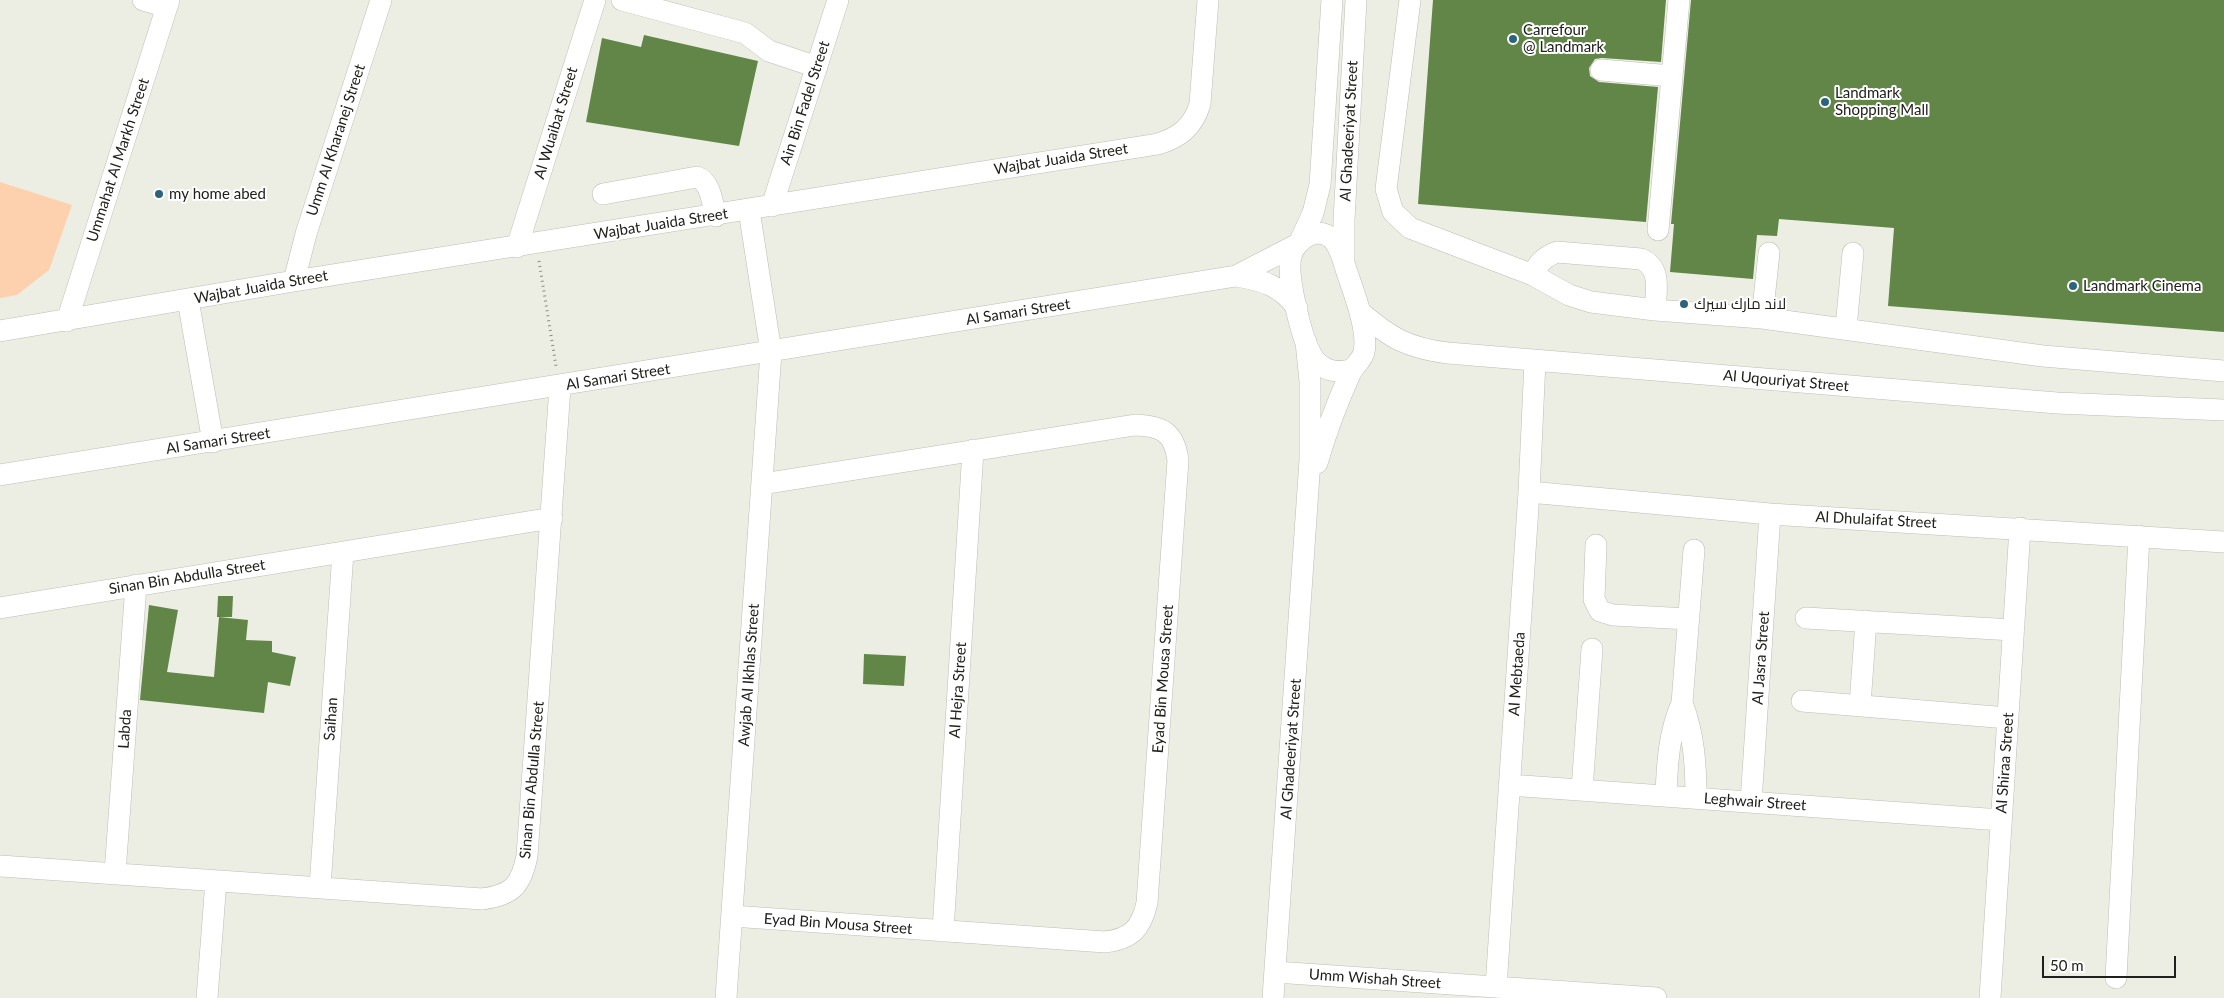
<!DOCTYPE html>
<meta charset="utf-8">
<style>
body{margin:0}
#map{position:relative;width:2224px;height:998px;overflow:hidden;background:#edeee3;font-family:Lato,sans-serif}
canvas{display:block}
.scale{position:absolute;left:2042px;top:956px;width:134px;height:22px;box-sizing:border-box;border:2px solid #20201c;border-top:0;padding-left:6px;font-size:15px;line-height:18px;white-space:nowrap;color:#20201c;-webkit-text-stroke:4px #fff;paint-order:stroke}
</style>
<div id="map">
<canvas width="2224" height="998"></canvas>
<div class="scale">50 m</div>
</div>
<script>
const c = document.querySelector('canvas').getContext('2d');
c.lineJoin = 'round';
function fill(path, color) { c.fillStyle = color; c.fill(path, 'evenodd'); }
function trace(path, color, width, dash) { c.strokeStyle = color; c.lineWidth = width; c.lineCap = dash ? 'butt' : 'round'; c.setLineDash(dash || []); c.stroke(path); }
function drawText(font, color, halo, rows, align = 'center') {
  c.font = font + ' Lato,Cairo,sans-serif'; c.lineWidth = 4; c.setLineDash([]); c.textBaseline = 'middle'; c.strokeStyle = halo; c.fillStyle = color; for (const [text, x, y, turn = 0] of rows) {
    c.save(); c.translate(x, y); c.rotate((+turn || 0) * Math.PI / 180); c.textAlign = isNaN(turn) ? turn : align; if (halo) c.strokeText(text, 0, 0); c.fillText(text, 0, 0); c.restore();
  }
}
fill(new Path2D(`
 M 0,182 L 72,205 L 49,270 L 17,295 L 0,298 Z`), '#fdd1ad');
fill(new Path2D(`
 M 1433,0 L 1666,0 L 1661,62 L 1602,58 L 1595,59 L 1589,68 L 1590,76 L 1599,82 L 1658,87 L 1646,222 L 1418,204 Z
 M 1691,0 L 2224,0 L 2224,332 L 1888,306 L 1894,228 L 1779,219 L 1777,236 L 1757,235 L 1753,279 L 1670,272 L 1674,224 L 1671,224 Z
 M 644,35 L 758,61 L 739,146 L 586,122 L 602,38 L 641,47 Z
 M 218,596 L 233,596 L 232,617 L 217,617 Z
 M 149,605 L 178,610 L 167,672 L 214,677 L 219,617 L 248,620 L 246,640 L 272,641 L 272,652 L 296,657 L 290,686 L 268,682 L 264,713 L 140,700 Z
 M 864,654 L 906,656 L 904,686 L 863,684 Z`), '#628648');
const minor = new Path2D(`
 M 143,0 L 167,7
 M 622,0 L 745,33 L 769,51 L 817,67
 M 1410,0 L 1386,189 L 1393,212 L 1410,228 L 1533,275 L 1569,295 L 1591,302 L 1655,310 L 1762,318 L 2043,356 L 2224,371
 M 1601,70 L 1672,76
 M 603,194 L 697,177 C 711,182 712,203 716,216
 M 772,206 L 838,0
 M 1658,230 L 1679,0
 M 1301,239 L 1313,213 L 1320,185 L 1332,0
 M 517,247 L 595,0
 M 1344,259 L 1344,220 L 1356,0
 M 1533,275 C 1538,263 1544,257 1557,252 L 1641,259 C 1662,268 1656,291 1655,310
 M 1236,276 C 1262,280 1282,286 1297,308
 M 294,281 L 306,234 L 381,0
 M 188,300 L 213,442
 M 1360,312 C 1391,338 1407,348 1448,353 L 2057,403 L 2224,410
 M 1762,318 L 1769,253
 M 67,321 L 169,0
 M 1846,328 L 1853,253
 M 0,331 L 294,281 L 1158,144 C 1180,137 1193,127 1200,104 L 1208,0
 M 1317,463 C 1326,432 1337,403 1350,374 C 1353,366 1362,361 1364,352 C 1369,328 1352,289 1345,266 C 1343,259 1339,248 1335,242 C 1321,223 1296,238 1291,256 C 1286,276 1302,342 1314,359 C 1323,371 1338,373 1351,370
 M 0,475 L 1236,276 L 1296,245
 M 1529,492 L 1770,514 L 2224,542
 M 1596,545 L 1594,599 L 1600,611 L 1613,615 L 1689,619
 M 0,608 L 552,518
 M 1806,618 L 2013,630
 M 1802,701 L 2008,718
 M 1682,703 C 1694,734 1696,765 1696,798
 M 1860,705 L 1866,621
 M 1509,785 L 2001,820
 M 1582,790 L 1592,649
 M 1666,796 C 1667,764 1669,732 1682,703 L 1694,550
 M 1751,802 L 1770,514
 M 0,866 L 482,899 C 512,895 521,886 527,856 L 560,387
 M 115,873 L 136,585
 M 320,887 L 343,552
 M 732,916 L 1105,942 C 1131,939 1141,929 1147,903 L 1178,460 C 1174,431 1161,426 1135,425 L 762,484
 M 943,931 L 973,450
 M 1275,972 L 1656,998
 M 2116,978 L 2139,536
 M 1496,987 L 1529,492 L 1535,361
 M 207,998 L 216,881
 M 726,998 L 771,352 L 749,210
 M 1273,998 L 1310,460 L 1310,381 L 1306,342
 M 1990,998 L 2020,528`);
trace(minor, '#bdbdb3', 22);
trace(new Path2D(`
 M 539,261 L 556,366`), '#8a8b83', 3, [1, 4]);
trace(minor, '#fff', 21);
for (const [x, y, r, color] of [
 [1513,39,5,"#2c647e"],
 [1825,102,5,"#2c647e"],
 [159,194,5,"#2c647e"],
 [2073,286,5,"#2c647e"],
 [1684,304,5,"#2c647e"]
]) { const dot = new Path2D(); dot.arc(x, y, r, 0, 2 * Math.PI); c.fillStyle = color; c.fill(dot); trace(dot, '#fff', 2); }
drawText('15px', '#20201c', '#fff', [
 ["Carrefour",1523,30],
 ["@ Landmark",1523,47],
 ["Landmark",1835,93],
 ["Shopping Mall",1835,110],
 ["my home abed",169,194],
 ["Landmark Cinema",2083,286],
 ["لاند مارك سيرك",1694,304]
], 'left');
drawText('15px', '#20201c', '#fff', [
 ["Ain Bin Fadel Street",805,103,-72],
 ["Al Wuaibat Street",556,123,-73],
 ["Al Ghadeeriyat Street",1349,131,-87],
 ["Umm Al Kharanej Street",336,140,-72],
 ["Wajbat Juaida Street",1061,159,-9],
 ["Ummahat Al Markh Street",118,160,-72],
 ["Wajbat Juaida Street",661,224,-9],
 ["Wajbat Juaida Street",261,287,-10],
 ["Al Samari Street",1018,312,-9],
 ["Al Samari Street",618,377,-9],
 ["Al Uqouriyat Street",1786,381,5],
 ["Al Samari Street",218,441,-9],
 ["Al Dhulaifat Street",1876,520,3],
 ["Sinan Bin Abdulla Street",187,577,-9],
 ["Al Jasra Street",1761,658,-86],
 ["Al Mebtaeda",1517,674,-86],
 ["Awjab Al Ikhlas Street",749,675,-86],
 ["Eyad Bin Mousa Street",1163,679,-86],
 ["Al Hejra Street",958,690,-86],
 ["Saihan",331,719,-86],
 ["Labda",125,729,-86],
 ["Al Ghadeeriyat Street",1291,749,-86],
 ["Al Shiraa Street",2005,763,-86],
 ["Sinan Bin Abdulla Street",532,780,-85],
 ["Leghwair Street",1755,802,4],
 ["Eyad Bin Mousa Street",838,924,4],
 ["Umm Wishah Street",1375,979,4]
]);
</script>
